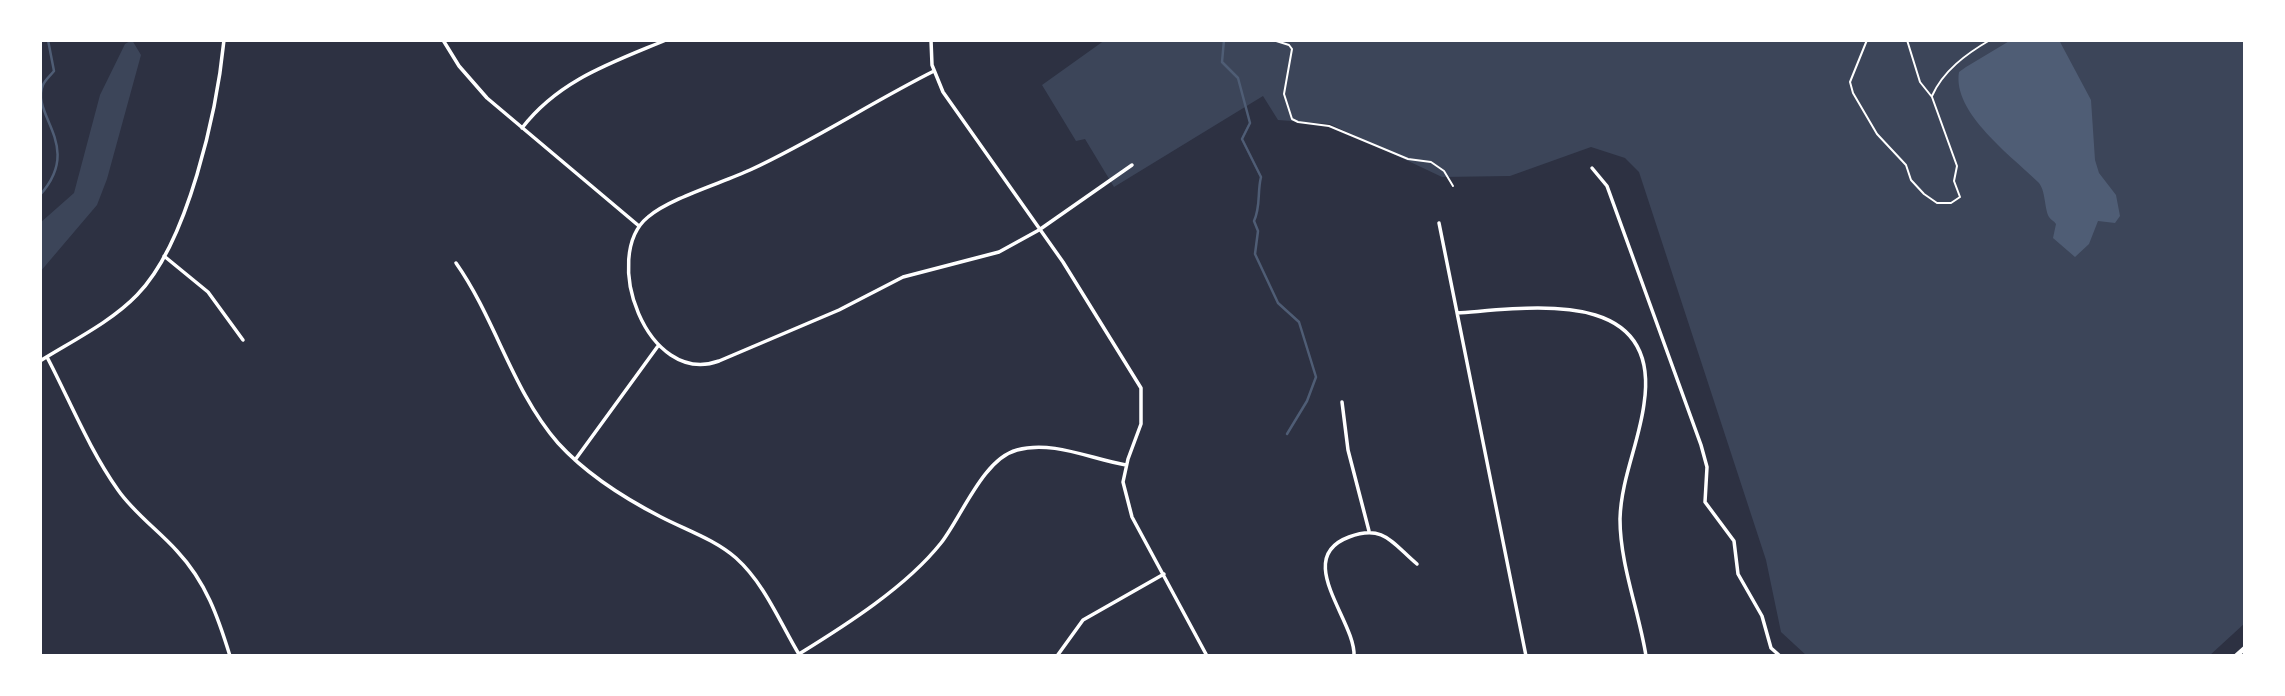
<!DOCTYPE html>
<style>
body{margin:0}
#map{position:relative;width:2285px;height:696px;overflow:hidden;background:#2d3142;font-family:"Sofia Sans Condensed",sans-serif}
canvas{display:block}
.frame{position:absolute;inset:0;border:42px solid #fff;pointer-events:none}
</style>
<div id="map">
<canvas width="2285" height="696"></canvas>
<div class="frame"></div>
</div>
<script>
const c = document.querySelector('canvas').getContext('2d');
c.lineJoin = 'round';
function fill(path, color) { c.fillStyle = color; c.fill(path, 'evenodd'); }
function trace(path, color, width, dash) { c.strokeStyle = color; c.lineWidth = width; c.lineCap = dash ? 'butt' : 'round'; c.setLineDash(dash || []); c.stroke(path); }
fill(new Path2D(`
 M 132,40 L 141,55 L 107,179 L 97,205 L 40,272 L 40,223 L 74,193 L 100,95 L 125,44 Z
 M 1105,40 L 2245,40 L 2245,623 L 2209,656 L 1807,656 L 1781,632 L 1766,560 L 1639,172 L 1625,158 L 1591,147 L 1510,176 L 1442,177 L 1330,124 L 1278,120 L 1263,96 L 1114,187 L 1085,139 L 1076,141 L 1042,85 Z`), '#3c4559');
fill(new Path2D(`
 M 2011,40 L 2059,40 L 2091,100 L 2095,160 L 2099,173 L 2116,195 L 2120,216 L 2115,223 L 2098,221 L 2089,244 L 2075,257 L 2053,238 L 2056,224 C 2054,221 2051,220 2049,217 C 2044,208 2046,190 2038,182 C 2013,157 1952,113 1959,72 L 1966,67 Z`), '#4f5d75');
trace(new Path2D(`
 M 1224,40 L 1222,62 L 1238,78 L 1250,123 L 1242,139 L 1261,177 C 1257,193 1261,206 1254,221 L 1258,231 L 1255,254 L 1278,303 L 1299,322 L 1316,377 L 1307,401 L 1287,434
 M 40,195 C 84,146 30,115 43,85 C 45,80 51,75 54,71 L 48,40`), '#4f5d75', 2.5);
trace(new Path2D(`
 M 1273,40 L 1289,45 L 1292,49 L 1284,94 L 1292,119 L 1298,122 L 1329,126 L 1408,159 L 1431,162 L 1444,171 L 1453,186
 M 1867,40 L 1850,82 L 1853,93 L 1877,134 L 1906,165 L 1911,180 L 1924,194 L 1937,203 L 1951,203 L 1960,197 L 1954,181 L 1957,166 L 1932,97 L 1920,82 L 1907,40
 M 1932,96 C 1943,71 1966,54 1990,40`), '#fff', 2);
trace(new Path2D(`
 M 443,40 L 459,66 L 487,98 L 639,226
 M 931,40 L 932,65 L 943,92 L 1063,262 L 1141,388 L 1141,424 L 1128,459 L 1123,482 L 1132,517 L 1207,656
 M 934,71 C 872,102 813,141 750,170 C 722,183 670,198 648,217 C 600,256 647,387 719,361 L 839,310 L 903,277 L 999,252 L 1039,230 L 1132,165
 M 522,128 C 559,80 611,63 666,40
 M 1592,168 L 1607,186 L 1701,445 L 1707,467 L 1705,502 L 1734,541 L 1738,574 L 1762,616 L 1771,648 L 1780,656
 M 1439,223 L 1526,656
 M 164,256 L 208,292 L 243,340
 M 456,263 C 496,320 512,390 558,443 C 587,475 624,498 661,517 C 686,530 714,539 736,558 C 765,584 780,623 800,656
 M 1457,313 C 1531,308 1662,286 1644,404 C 1639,443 1621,479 1620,519 C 1620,565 1639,611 1646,656
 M 47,357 C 70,401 89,449 118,490 C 134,513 158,530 177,551 C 206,582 218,617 230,656
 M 40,361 C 72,341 111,322 137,295 C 188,243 217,111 224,40
 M 1342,402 L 1348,450 L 1369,531
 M 575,460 L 658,346
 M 799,654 C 846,625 906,587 941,543 C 962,516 983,459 1017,450 C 1052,440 1091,459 1126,465
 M 1057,656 L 1083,620 L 1164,574
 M 1354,656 C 1356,621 1292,558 1349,537 C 1384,524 1392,543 1417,564`), '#fff', 3.5);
trace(new Path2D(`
 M 2236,656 L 2245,648`), '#fff', 5);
</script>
